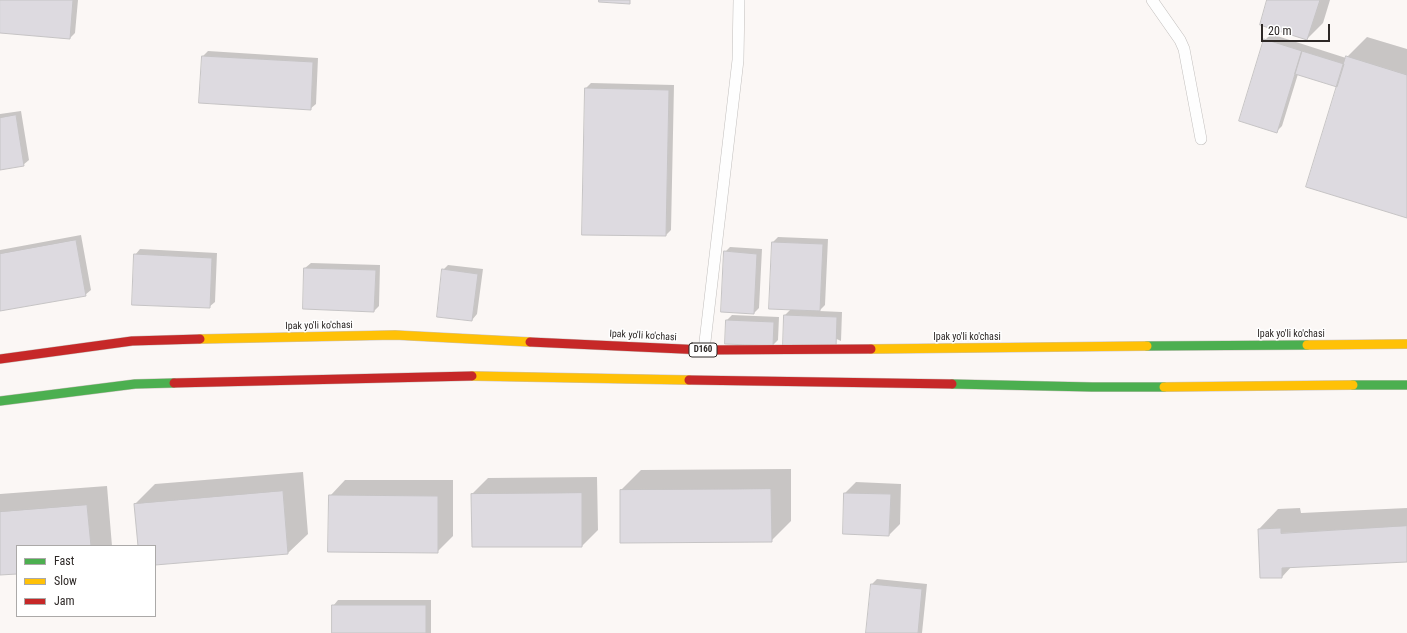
<!DOCTYPE html>
<style>
body{margin:0}
#map{position:relative;width:1407px;height:633px;overflow:hidden;background:#fbf7f5;font-family:"Roboto Condensed",sans-serif}
canvas{display:block}
.legend{position:absolute;left:16px;top:545px;width:140px;height:72px;box-sizing:border-box;background:#fff;border:1px solid #aba9a8;margin:0;padding:5px 7px;list-style:none;font-size:12px;color:#2d2826}
.legend li{display:flex;align-items:center;gap:8px;height:20px}
.legend b{width:20px;border:1px solid #aba9a8}
.scale{position:absolute;left:1261px;top:24px;width:69px;height:18px;box-sizing:border-box;border:2px solid #2d2826;border-top:0;padding-left:5px;font-size:12px;line-height:14px;white-space:nowrap;color:#2d2826;-webkit-text-stroke:3px #fff;paint-order:stroke}
</style>
<div id="map">
<canvas width="1407" height="633"></canvas>
<ul class="legend">
<li><b style="height:5px;background:#4caf50"></b>Fast</li>
<li><b style="height:5px;background:#ffc107"></b>Slow</li>
<li><b style="height:5px;background:#c62828"></b>Jam</li>
</ul>
<div class="scale">20 m</div>
</div>
<script>
const c = document.querySelector('canvas').getContext('2d');
c.lineJoin = 'round';
function fill(path, color) { c.fillStyle = color; c.fill(path, 'evenodd'); }
function trace(path, color, width, dash) { c.strokeStyle = color; c.lineWidth = width; c.lineCap = dash ? 'butt' : 'round'; c.setLineDash(dash || []); c.stroke(path); }
function drawText(font, color, halo, rows, align = 'center') {
  c.font = font + ' "Roboto Condensed",sans-serif'; c.lineWidth = 3; c.setLineDash([]); c.textBaseline = 'middle'; c.strokeStyle = halo; c.fillStyle = color; for (const [text, x, y, turn = 0] of rows) {
    c.save(); c.translate(x, y); c.rotate((+turn || 0) * Math.PI / 180); c.textAlign = isNaN(turn) ? turn : align; if (halo) c.strokeText(text, 0, 0); c.fillText(text, 0, 0); c.restore();
  }
}
fill(new Path2D(`
 M 0,0 L 78,0 L 75,33 L 70,38 L 0,32 Z
 M 1268,0 L 1330,0 L 1323,23 L 1307,39 Z
 M 1271,34 L 1346,58 L 1367,37 L 1407,49 L 1407,217 L 1338,86 L 1298,74 L 1282,126 L 1277,131 L 1265,40 Z
 M 208,51 L 318,58 L 316,104 L 310,109 L 203,56 Z
 M 591,83 L 674,85 L 671,230 L 666,235 L 586,88 Z
 M 21,111 L 29,160 L 23,165 L 0,169 L 0,114 Z
 M 81,235 L 91,290 L 85,295 L 0,310 L 0,250 Z
 M 778,237 L 828,239 L 825,305 L 819,311 L 842,312 L 841,341 L 785,315 L 791,309 L 773,242 Z
 M 730,247 L 762,249 L 759,308 L 754,313 L 725,252 Z
 M 140,249 L 217,253 L 215,302 L 209,307 L 135,255 Z
 M 311,263 L 380,265 L 379,306 L 374,311 L 305,268 Z
 M 448,265 L 483,269 L 477,314 L 472,320 L 443,270 Z
 M 732,315 L 779,317 L 778,340 L 773,345 L 727,320 Z
 M 791,469 L 791,521 L 771,541 L 621,542 L 621,490 L 641,470 Z
 M 303,472 L 308,534 L 288,553 L 155,564 L 155,546 L 139,546 L 135,504 L 155,484 Z
 M 597,477 L 598,530 L 582,546 L 473,546 L 472,494 L 488,478 Z
 M 345,480 L 453,480 L 453,536 L 437,552 L 330,496 Z
 M 856,482 L 901,484 L 900,524 L 889,535 L 845,493 Z
 M 107,486 L 112,546 L 17,546 L 17,573 L 0,574 L 0,494 Z
 M 1300,508 L 1301,513 L 1407,508 L 1407,561 L 1292,566 L 1282,577 L 1259,529 L 1278,509 Z
 M 877,579 L 927,584 L 922,633 L 867,633 L 872,584 Z
 M 338,600 L 431,600 L 431,633 L 333,633 L 333,606 Z`), '#0003');
const building = new Path2D(`
 M 0,0 L 73,0 L 70,39 L 0,33 Z
 M 599,0 L 630,0 L 630,4 L 599,2 Z
 M 1267,0 L 1320,0 L 1307,40 L 1260,25 Z
 M 1264,39 L 1302,51 L 1277,133 L 1239,121 Z
 M 1302,51 L 1344,64 L 1337,87 L 1295,74 Z
 M 202,56 L 313,62 L 311,110 L 199,103 Z
 M 1346,56 L 1407,75 L 1407,218 L 1306,187 Z
 M 585,88 L 669,90 L 666,236 L 582,235 Z
 M 16,115 L 24,166 L 0,170 L 0,118 Z
 M 76,240 L 86,296 L 0,311 L 0,254 Z
 M 772,242 L 823,244 L 820,311 L 769,309 Z
 M 724,251 L 757,254 L 754,314 L 721,312 Z
 M 134,254 L 212,258 L 210,308 L 132,305 Z
 M 304,268 L 376,270 L 374,312 L 303,309 Z
 M 442,269 L 478,274 L 472,321 L 437,317 Z
 M 784,315 L 837,317 L 836,348 L 783,346 Z
 M 726,320 L 774,322 L 773,346 L 725,344 Z
 M 771,489 L 772,542 L 620,543 L 620,490 Z
 M 283,491 L 288,554 L 155,565 L 155,546 L 138,546 L 134,504 Z
 M 582,493 L 582,547 L 472,547 L 471,494 Z
 M 844,493 L 891,494 L 889,536 L 843,534 Z
 M 329,495 L 438,496 L 438,553 L 328,552 Z
 M 87,505 L 91,546 L 17,546 L 17,574 L 0,575 L 0,512 Z
 M 1407,526 L 1407,562 L 1282,568 L 1282,578 L 1260,578 L 1258,529 L 1281,528 L 1281,533 Z
 M 871,584 L 922,589 L 918,633 L 866,633 Z
 M 332,605 L 426,605 L 426,633 L 332,633 Z`);
fill(building, '#dddae0');
trace(building, '#c6c4c5', 1);
const lane = new Path2D(`
 M 1152,0 L 1180,40 L 1184,49 L 1201,139
 M 704,350 L 738,60 L 739,0`);
const fast = new Path2D(`
 M 1147,346 L 1307,345
 M 952,384 L 1092,387 L 1164,387
 M 1353,385 L 1407,385
 M 0,401 L 135,384 L 174,383`);
const slow = new Path2D(`
 M 200,339 L 395,335 L 530,342
 M 1307,345 L 1407,344
 M 871,349 L 1147,346
 M 472,376 L 689,380
 M 1164,387 L 1353,385`);
const jam = new Path2D(`
 M 530,342 L 704,350 L 871,349
 M 0,359 L 132,341 L 200,339
 M 689,380 L 952,384
 M 174,383 L 472,376`);
trace(lane, '#c1bebc', 12);
trace(fast, '#cac2bd', 10);
trace(slow, '#cac2bd', 10);
trace(jam, '#cac2bd', 10);
trace(lane, '#fefefe', 11);
trace(fast, '#4caf50', 9);
trace(slow, '#ffc107', 9);
trace(jam, '#c62828', 9);
for (const [x, y, w] of [
 [703,350,28]
]) { const box = new Path2D(); box.roundRect(x - w / 2, y - 7, w, 14, 3); c.fillStyle = '#fff'; c.fill(box); trace(box, '#2d2826', 1); }
drawText('bold 9px', '#2d2826', null, [
 ["D160",703,350]
]);
drawText('10px', '#2d2826', '#fff', [
 ["Ipak yo'li ko'chasi",319,326,-1],
 ["Ipak yo'li ko'chasi",1291,334],
 ["Ipak yo'li ko'chasi",643,336,3],
 ["Ipak yo'li ko'chasi",967,337]
]);
</script>
